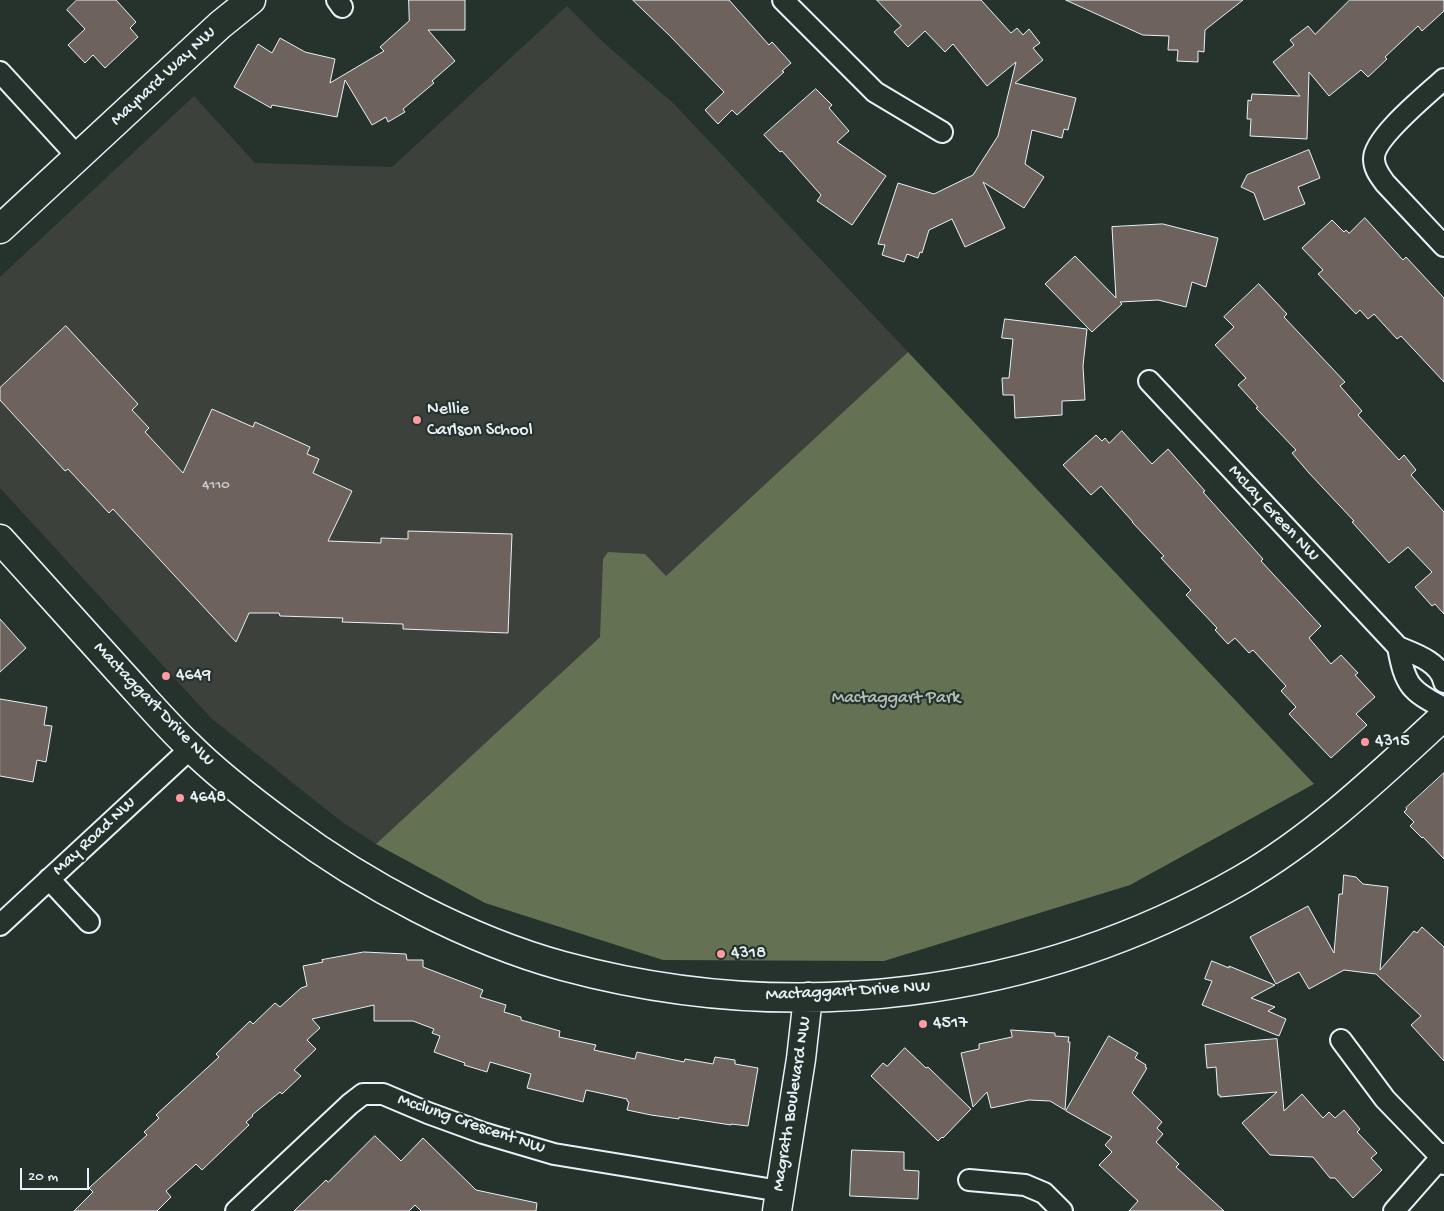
<!DOCTYPE html>
<style>
body{margin:0}
#map{position:relative;width:1444px;height:1211px;overflow:hidden;background:#26332d;font-family:"Gochi Hand",sans-serif}
canvas{display:block}
.scale{position:absolute;left:20px;top:1168px;width:69px;height:22px;box-sizing:border-box;border:2px solid #e8f1f8;border-top:0;padding-left:6px;font-size:15px;line-height:18px;white-space:nowrap;color:#e8f1f8;-webkit-text-stroke:4px #26332d;paint-order:stroke}
</style>
<div id="map">
<canvas width="1444" height="1211"></canvas>
<div class="scale">20 m</div>
</div>
<script>
const c = document.querySelector('canvas').getContext('2d');
c.lineJoin = 'round';
function fill(path, color) { c.fillStyle = color; c.fill(path, 'evenodd'); }
function trace(path, color, width, dash) { c.strokeStyle = color; c.lineWidth = width; c.lineCap = dash ? 'butt' : 'round'; c.setLineDash(dash || []); c.stroke(path); }
function drawText(font, color, halo, rows, align = 'center') {
  c.font = font + ' "Gochi Hand",sans-serif'; c.lineWidth = 4.5; c.setLineDash([]); c.textBaseline = 'middle'; c.strokeStyle = halo; c.fillStyle = color; for (const [text, x, y, turn = 0] of rows) {
    c.save(); c.translate(x, y); c.rotate((+turn || 0) * Math.PI / 180); c.textAlign = isNaN(turn) ? turn : align; if (halo) c.strokeText(text, 0, 0); c.fillText(text, 0, 0); c.restore();
  }
}
fill(new Path2D(`
 M 567,6 L 603,42 L 674,104 L 908,352 L 376,844 L 342,822 L 211,718 L 0,488 L 0,277 L 194,96 L 255,163 L 392,167 Z`), '#3c413b');
fill(new Path2D(`
 M 908,352 L 1314,784 L 1130,885 L 884,961 L 663,960 L 485,903 L 376,844 L 600,637 L 603,559 L 608,552 L 645,554 L 666,576 Z`), '#647253');
const building = new Path2D(`
 M 77,0 L 116,0 L 136,22 L 130,28 L 138,37 L 105,68 L 93,55 L 85,63 L 68,45 L 85,29 L 67,10 Z
 M 409,0 L 465,0 L 465,30 L 428,30 L 455,61 L 432,81 L 434,83 L 403,109 L 405,112 L 388,122 L 386,117 L 372,125 L 345,80 L 337,117 L 272,105 L 271,108 L 234,87 L 258,44 L 272,53 L 280,38 L 305,52 L 335,59 L 330,83 L 384,51 L 380,47 L 409,21 Z
 M 633,0 L 729,0 L 769,45 L 772,42 L 791,63 L 782,71 L 784,72 L 737,115 L 732,110 L 718,124 L 705,110 L 724,92 L 670,36 Z
 M 877,0 L 981,0 L 1011,33 L 1017,28 L 1023,35 L 1029,29 L 1040,43 L 1033,48 L 1043,60 L 1015,83 L 1076,98 L 1068,130 L 1064,129 L 1062,138 L 1032,130 L 1025,164 L 1044,177 L 1024,208 L 983,182 L 1005,228 L 965,247 L 952,219 L 929,230 L 922,253 L 920,252 L 918,258 L 907,254 L 904,262 L 882,255 L 885,245 L 878,244 L 898,183 L 934,194 L 973,175 L 998,136 L 1016,62 L 987,86 L 953,44 L 945,52 L 925,31 L 908,47 L 894,32 L 901,26 Z
 M 1066,0 L 1243,0 L 1205,30 L 1204,52 L 1198,51 L 1198,62 L 1177,61 L 1178,50 L 1168,50 L 1169,36 L 1143,35 Z
 M 1350,0 L 1444,0 L 1444,11 L 1422,31 L 1418,26 L 1385,57 L 1387,59 L 1368,77 L 1361,70 L 1329,96 L 1309,72 L 1307,139 L 1250,136 L 1251,119 L 1247,119 L 1248,100 L 1251,101 L 1252,94 L 1300,96 L 1273,62 L 1294,45 L 1290,40 L 1308,26 L 1315,34 Z
 M 816,89 L 832,105 L 829,108 L 849,131 L 837,142 L 886,176 L 852,225 L 817,201 L 821,195 L 782,151 L 780,152 L 764,135 Z
 M 1309,150 L 1320,178 L 1298,187 L 1305,204 L 1264,220 L 1254,193 L 1241,187 L 1247,175 Z
 M 1365,218 L 1403,260 L 1406,257 L 1444,298 L 1444,382 L 1401,336 L 1397,339 L 1374,314 L 1368,319 L 1360,310 L 1356,314 L 1318,274 L 1323,270 L 1302,248 L 1332,220 L 1344,232 L 1346,230 L 1349,233 Z
 M 1163,224 L 1218,238 L 1206,287 L 1192,282 L 1186,307 L 1158,300 L 1120,302 L 1122,304 L 1092,332 L 1045,284 L 1075,256 L 1116,298 L 1112,227 Z
 M 1259,284 L 1287,314 L 1284,317 L 1345,382 L 1340,386 L 1362,411 L 1358,415 L 1399,460 L 1404,455 L 1416,470 L 1411,475 L 1444,512 L 1444,614 L 1435,604 L 1432,606 L 1415,587 L 1432,572 L 1408,547 L 1389,563 L 1352,522 L 1354,521 L 1309,473 L 1292,453 L 1296,450 L 1256,408 L 1258,407 L 1238,385 L 1246,378 L 1215,345 L 1234,327 L 1224,317 Z
 M 1005,319 L 1087,329 L 1083,366 L 1085,400 L 1062,401 L 1062,415 L 1015,418 L 1014,395 L 1003,395 L 1002,378 L 1009,378 L 1013,339 L 1002,338 Z
 M 66,326 L 138,404 L 132,410 L 149,428 L 145,432 L 183,473 L 212,409 L 253,427 L 255,422 L 310,447 L 307,454 L 319,459 L 313,473 L 352,491 L 328,541 L 381,543 L 381,538 L 408,539 L 408,531 L 512,534 L 508,633 L 403,629 L 403,624 L 342,622 L 343,618 L 280,616 L 279,613 L 249,613 L 236,642 L 113,509 L 109,513 L 68,469 L 65,471 L 0,400 L 0,388 Z
 M 1122,431 L 1152,464 L 1168,449 L 1205,491 L 1203,492 L 1263,559 L 1261,561 L 1321,626 L 1309,638 L 1331,664 L 1341,655 L 1358,673 L 1355,675 L 1375,697 L 1356,714 L 1367,725 L 1331,758 L 1289,714 L 1296,707 L 1281,691 L 1286,686 L 1253,650 L 1249,653 L 1235,638 L 1228,644 L 1215,630 L 1217,628 L 1186,595 L 1191,590 L 1161,558 L 1164,556 L 1132,522 L 1133,522 L 1101,486 L 1091,495 L 1063,465 L 1096,435 L 1102,441 L 1105,438 L 1109,443 Z
 M 0,619 L 26,648 L 0,672 Z
 M 0,699 L 47,707 L 44,725 L 52,726 L 46,762 L 37,760 L 33,782 L 0,776 Z
 M 1444,773 L 1444,859 L 1423,837 L 1422,838 L 1410,826 L 1414,822 L 1404,812 L 1407,809 L 1406,808 Z
 M 1344,875 L 1356,877 L 1363,884 L 1388,887 L 1380,970 L 1414,931 L 1417,933 L 1422,927 L 1444,947 L 1444,1061 L 1411,1025 L 1421,1016 L 1376,974 L 1344,970 L 1309,989 L 1299,972 L 1276,984 L 1250,937 L 1308,906 L 1334,953 L 1339,894 L 1342,894 Z
 M 364,952 L 406,954 L 407,960 L 423,960 L 423,967 L 483,990 L 480,997 L 506,1005 L 504,1012 L 521,1017 L 521,1020 L 560,1031 L 559,1037 L 596,1045 L 594,1050 L 635,1059 L 637,1052 L 684,1062 L 685,1059 L 713,1064 L 715,1057 L 735,1060 L 735,1064 L 758,1068 L 748,1126 L 731,1124 L 731,1125 L 679,1117 L 679,1119 L 651,1115 L 627,1110 L 629,1102 L 627,1101 L 627,1099 L 586,1090 L 583,1102 L 527,1088 L 531,1074 L 490,1062 L 487,1072 L 464,1065 L 465,1063 L 434,1052 L 440,1036 L 432,1033 L 434,1029 L 413,1021 L 374,1021 L 374,1005 L 312,1019 L 320,1028 L 307,1040 L 316,1049 L 294,1070 L 301,1076 L 282,1094 L 280,1092 L 252,1115 L 253,1116 L 246,1122 L 249,1125 L 202,1170 L 196,1164 L 166,1191 L 171,1197 L 157,1211 L 74,1211 L 93,1192 L 89,1188 L 147,1135 L 144,1132 L 159,1118 L 156,1115 L 219,1057 L 216,1054 L 250,1021 L 253,1024 L 275,1003 L 280,1007 L 301,988 L 307,986 L 303,966 L 323,962 L 322,960 Z
 M 1212,961 L 1229,968 L 1229,966 L 1275,985 L 1251,998 L 1275,1007 L 1268,1011 L 1286,1019 L 1279,1036 L 1202,1005 L 1212,981 L 1205,979 Z
 M 1011,1030 L 1055,1033 L 1055,1036 L 1069,1037 L 1068,1042 L 1070,1042 L 1065,1110 L 1050,1101 L 1029,1100 L 991,1108 L 987,1092 L 973,1107 L 961,1053 L 979,1049 L 979,1044 L 1012,1037 Z
 M 1109,1036 L 1138,1053 L 1135,1058 L 1146,1065 L 1145,1067 L 1147,1068 L 1132,1093 L 1162,1122 L 1157,1128 L 1163,1134 L 1156,1142 L 1179,1164 L 1176,1167 L 1224,1211 L 1129,1211 L 1138,1201 L 1099,1165 L 1112,1152 L 1105,1145 L 1112,1137 L 1066,1111 Z
 M 1277,1039 L 1284,1111 L 1302,1094 L 1323,1118 L 1329,1112 L 1335,1118 L 1344,1110 L 1360,1129 L 1357,1132 L 1377,1153 L 1371,1158 L 1382,1170 L 1353,1198 L 1335,1178 L 1330,1178 L 1313,1157 L 1270,1155 L 1242,1123 L 1277,1092 L 1220,1097 L 1220,1095 L 1218,1095 L 1216,1067 L 1207,1068 L 1205,1045 Z
 M 905,1048 L 926,1068 L 928,1067 L 971,1109 L 943,1138 L 942,1137 L 938,1141 L 871,1076 L 883,1063 L 887,1066 Z
 M 375,1136 L 401,1161 L 423,1138 L 476,1190 L 537,1203 L 536,1211 L 421,1211 L 415,1205 L 409,1211 L 294,1211 L 326,1180 L 328,1182 Z
 M 852,1150 L 904,1152 L 904,1170 L 919,1171 L 918,1199 L 850,1196 Z`);
fill(building, '#6e625c');
trace(building, '#e8f1f8', 1);
const street = new Path2D(`
 M 337,0 L 342,7
 M 783,0 L 875,92 L 942,132
 M 0,72 L 78,157
 M 1444,79 C 1428,94 1373,138 1374,159 C 1374,169 1380,176 1385,183 L 1444,246
 M 1149,381 L 1398,647 C 1415,654 1440,662 1444,682
 M 1398,647 C 1405,685 1410,691 1444,708
 M 49,879 L 89,922
 M 0,925 L 191,748
 M 1341,1040 L 1385,1099 L 1441,1157 L 1444,1164
 M 969,1180 L 1025,1185 L 1044,1193 L 1062,1211
 M 236,1211 L 350,1104 L 363,1094 L 383,1094 L 428,1113 L 483,1133 L 554,1154 L 780,1191
 M 1394,1211 L 1444,1154`);
const secondary = new Path2D(`
 M 0,229 L 220,25 L 251,0
 M 0,539 C 40,583 79,627 119,671 C 142,696 164,722 188,745 C 218,775 252,801 286,826 C 365,885 468,940 563,966 C 792,1028 1035,998 1241,880 C 1317,836 1380,775 1444,716
 M 777,1211 L 801,1059 L 808,997`);
trace(street, '#e8f1f8', 24);
trace(secondary, '#e8f1f8', 31);
trace(street, '#26332d', 20);
trace(secondary, '#26332d', 28);
for (const [x, y, r, color] of [
 [417,420,5,"#ff9aa2"],
 [166,676,5,"#ff9aa2"],
 [1365,742,5,"#ff9aa2"],
 [180,798,5,"#ff9aa2"],
 [721,954,5,"#ff9aa2"],
 [923,1024,5,"#ff9aa2"]
]) { const dot = new Path2D(); dot.arc(x, y, r, 0, 2 * Math.PI); c.fillStyle = color; c.fill(dot); trace(dot, '#26332d', 2); }
drawText('15px', '#cacdd1', null, [
 ["4110",216,486]
]);
drawText('18px', '#e8f1f8', '#26332d', [
 ["Maynard Way NW",164,77,-43],
 ["McLay Green NW",1273,514,47],
 ["Mactaggart Drive NW",153,705,46],
 ["May Road NW",95,837,-43],
 ["Mactaggart Drive NW",848,992,-3],
 ["Magrath Boulevard NW",793,1104,-81],
 ["Mcclung Crescent NW",471,1125,19]
]);
drawText('18px', '#e8f1f8', '#26332d', [
 ["Nellie",427,410],
 ["Carlson School",427,431],
 ["4649",176,676],
 ["4315",1375,742],
 ["4648",190,798],
 ["4318",731,954],
 ["4517",933,1024]
], 'left');
drawText('18px', '#b3beb6', '#26332d', [
 ["Mactaggart Park",896,699]
]);
</script>
